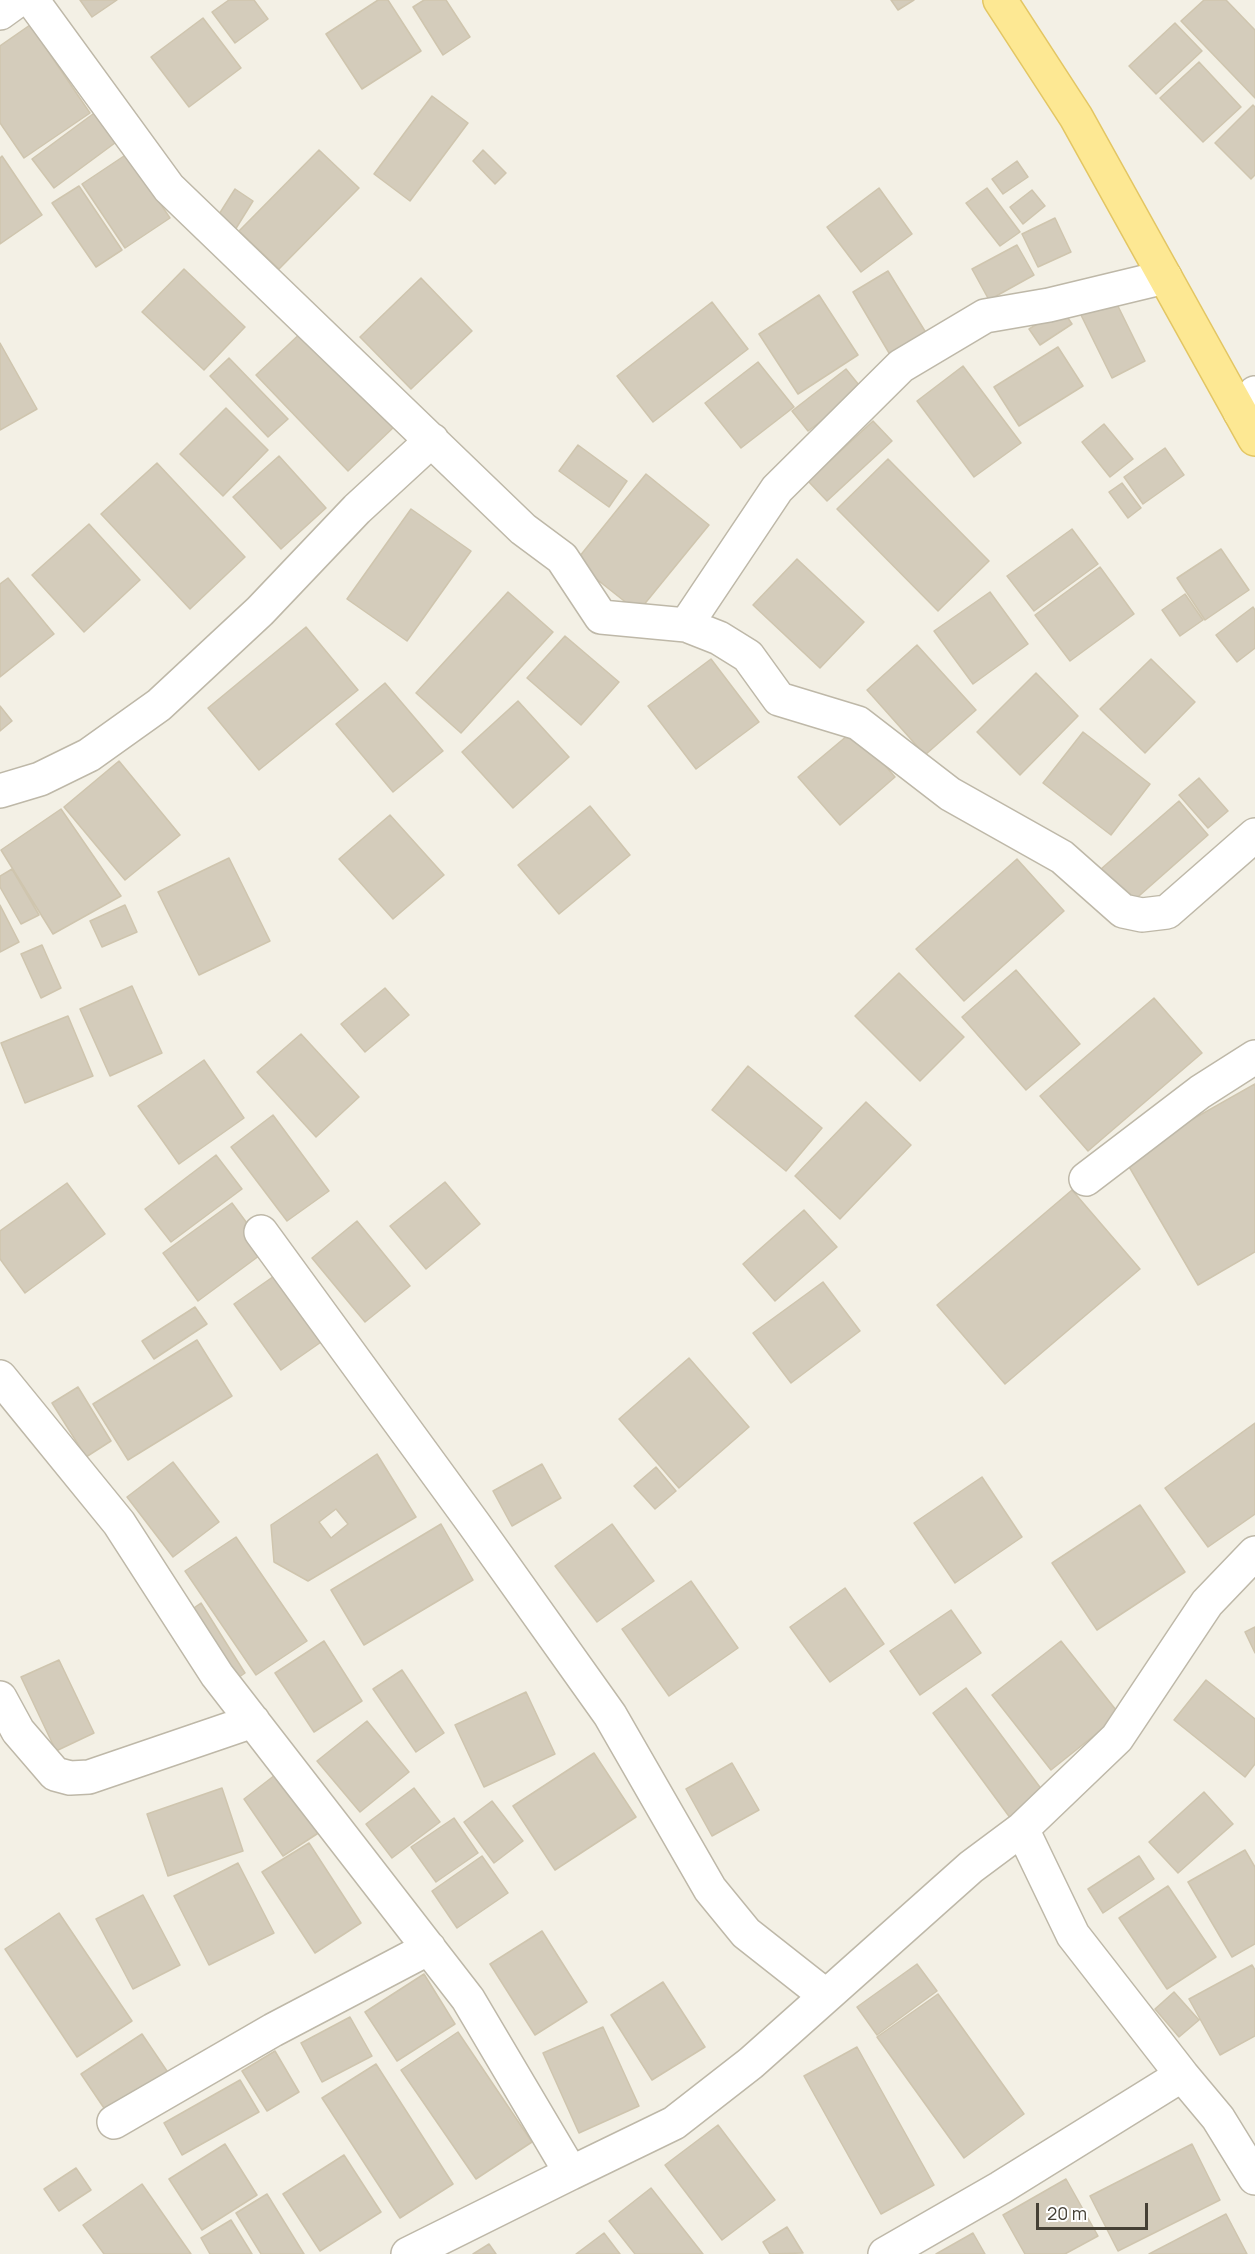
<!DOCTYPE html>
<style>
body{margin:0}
#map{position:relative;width:1255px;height:2254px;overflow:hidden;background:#f3f0e5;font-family:Manrope,sans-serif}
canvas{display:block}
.scale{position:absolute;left:1036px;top:2203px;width:112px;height:27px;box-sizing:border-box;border:3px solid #454035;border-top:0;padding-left:8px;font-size:18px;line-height:21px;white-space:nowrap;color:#454035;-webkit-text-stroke:4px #fff;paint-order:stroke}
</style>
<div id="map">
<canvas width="1255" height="2254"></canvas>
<div class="scale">20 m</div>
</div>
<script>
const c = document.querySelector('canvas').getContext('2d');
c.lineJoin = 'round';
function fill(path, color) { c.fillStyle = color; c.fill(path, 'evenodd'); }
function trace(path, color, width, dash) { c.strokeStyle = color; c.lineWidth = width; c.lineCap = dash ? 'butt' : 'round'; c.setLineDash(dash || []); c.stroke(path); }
const building = new Path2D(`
 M 80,0 L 117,0 L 92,17 Z
 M 229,0 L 254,0 L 268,19 L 235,43 L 212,12 Z
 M 378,0 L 388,0 L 421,51 L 362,89 L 326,34 Z
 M 424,0 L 446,0 L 470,37 L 443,55 L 413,7 Z
 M 891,0 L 914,0 L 898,10 Z
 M 1204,0 L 1226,0 L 1255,30 L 1255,98 L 1181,21 Z
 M 203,18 L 241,68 L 189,107 L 151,57 Z
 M 1175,23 L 1202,51 L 1156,94 L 1129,66 Z
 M 30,25 L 90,113 L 24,158 L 0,123 L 0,46 Z
 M 1199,62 L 1241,107 L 1203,142 L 1160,98 Z
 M 432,96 L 468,123 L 410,201 L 374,174 Z
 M 1253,105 L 1255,107 L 1255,175 L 1251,179 L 1215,143 Z
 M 97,111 L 119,140 L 54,188 L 32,159 Z
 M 319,150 L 359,188 L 279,269 L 239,231 Z
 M 483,150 L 506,173 L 495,184 L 473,161 Z
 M 127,154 L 170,218 L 125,248 L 82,184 Z
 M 2,156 L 42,215 L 0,244 L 0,158 Z
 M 1017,161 L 1028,177 L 1003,194 L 992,179 Z
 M 79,186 L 122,250 L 96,267 L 52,203 Z
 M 879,188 L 912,234 L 861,272 L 827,227 Z
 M 987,188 L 1020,232 L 1000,246 L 966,203 Z
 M 235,189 L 253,201 L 235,230 L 216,219 Z
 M 1032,190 L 1045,206 L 1023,224 L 1010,207 Z
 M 1055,218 L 1071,252 L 1038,267 L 1022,234 Z
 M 1017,245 L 1034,275 L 989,300 L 972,269 Z
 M 184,269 L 245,327 L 204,370 L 142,312 Z
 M 888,271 L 928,336 L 892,358 L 853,292 Z
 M 421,278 L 472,331 L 411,389 L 360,337 Z
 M 1111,292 L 1145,361 L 1112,378 L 1078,309 Z
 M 819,295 L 858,355 L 798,394 L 759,334 Z
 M 712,302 L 748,349 L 653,422 L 617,376 Z
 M 1062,309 L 1072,324 L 1040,345 L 1029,329 Z
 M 304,330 L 396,425 L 348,471 L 256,375 Z
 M 0,343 L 37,409 L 0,430 Z
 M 1058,347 L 1083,386 L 1019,426 L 994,387 Z
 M 229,358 L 288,419 L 268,437 L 210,376 Z
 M 758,362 L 794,407 L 741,448 L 705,403 Z
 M 963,366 L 1021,443 L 974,477 L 917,401 Z
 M 846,369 L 863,390 L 808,431 L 792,411 Z
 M 226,408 L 268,450 L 223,496 L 180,454 Z
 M 873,421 L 892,441 L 827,501 L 808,481 Z
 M 1104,424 L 1133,459 L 1110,477 L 1082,442 Z
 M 578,445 L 627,481 L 609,507 L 559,471 Z
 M 1165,448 L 1184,475 L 1143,504 L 1124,477 Z
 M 279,456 L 326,508 L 281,549 L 233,497 Z
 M 888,459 L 989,561 L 938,611 L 837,509 Z
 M 157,463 L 245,557 L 190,609 L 101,514 Z
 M 646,474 L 709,525 L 638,612 L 575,562 Z
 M 1122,483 L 1141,508 L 1128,518 L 1109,492 Z
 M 411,509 L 471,551 L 407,641 L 347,599 Z
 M 89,524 L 140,580 L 84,632 L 32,575 Z
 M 1072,529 L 1098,564 L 1034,611 L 1007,576 Z
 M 1221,549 L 1249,590 L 1205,620 L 1177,578 Z
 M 797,559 L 864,622 L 820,668 L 753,605 Z
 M 1100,567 L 1134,614 L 1070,661 L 1035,615 Z
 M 8,578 L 54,634 L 0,677 L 0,584 Z
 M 508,592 L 553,632 L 461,733 L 416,693 Z
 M 990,592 L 1028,644 L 973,684 L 934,631 Z
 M 1185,594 L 1203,620 L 1180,636 L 1162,610 Z
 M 1253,607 L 1255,610 L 1255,648 L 1237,662 L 1216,635 Z
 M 306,627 L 358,690 L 259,770 L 208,708 Z
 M 565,636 L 619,682 L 581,725 L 527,678 Z
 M 917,645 L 976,710 L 925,755 L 867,690 Z
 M 711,659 L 759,722 L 696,769 L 648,706 Z
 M 1151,659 L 1195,702 L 1145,753 L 1100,709 Z
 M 1036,673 L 1078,716 L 1020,775 L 977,732 Z
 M 385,683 L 443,751 L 393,792 L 336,724 Z
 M 518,701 L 569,757 L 513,808 L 462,752 Z
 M 0,706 L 12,721 L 0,731 Z
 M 854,730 L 895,777 L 840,825 L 798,777 Z
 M 1083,732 L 1150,784 L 1111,835 L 1043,783 Z
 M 119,761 L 180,835 L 125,880 L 64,807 Z
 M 1199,778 L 1228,811 L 1208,828 L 1179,795 Z
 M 1179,801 L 1208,835 L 1131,903 L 1101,869 Z
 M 590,806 L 630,855 L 559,914 L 518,865 Z
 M 61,809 L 121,896 L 53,934 L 1,850 Z
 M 390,815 L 444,875 L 393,919 L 339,859 Z
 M 229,858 L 270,941 L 199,975 L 158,892 Z
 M 1017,859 L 1064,911 L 964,1001 L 916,949 Z
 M 12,869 L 39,915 L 21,924 L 0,887 L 0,876 Z
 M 0,905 L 19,942 L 0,952 Z
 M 125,905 L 137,932 L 102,947 L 90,921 Z
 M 42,945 L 61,988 L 41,998 L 21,954 Z
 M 1016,970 L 1080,1044 L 1026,1090 L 962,1017 Z
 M 899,973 L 964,1037 L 920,1081 L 855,1016 Z
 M 132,986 L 162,1053 L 110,1076 L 80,1009 Z
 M 385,988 L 409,1015 L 365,1052 L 341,1024 Z
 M 1154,998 L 1202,1053 L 1088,1151 L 1040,1096 Z
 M 68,1016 L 93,1076 L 25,1103 L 1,1043 Z
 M 301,1034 L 359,1097 L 316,1137 L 257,1072 Z
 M 204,1060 L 244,1118 L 179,1164 L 138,1106 Z
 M 748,1066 L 822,1128 L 786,1171 L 712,1110 Z
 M 1255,1084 L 1255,1252 L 1198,1285 L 1124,1158 Z
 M 866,1102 L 911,1145 L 840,1219 L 795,1176 Z
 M 273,1115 L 329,1191 L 287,1221 L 231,1147 Z
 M 216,1155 L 242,1189 L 171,1242 L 145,1209 Z
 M 445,1182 L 480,1224 L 426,1269 L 390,1226 Z
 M 67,1183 L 105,1234 L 25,1293 L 0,1259 L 0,1231 Z
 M 1072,1190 L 1140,1269 L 1005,1384 L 937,1305 Z
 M 232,1203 L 267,1250 L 198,1301 L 163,1253 Z
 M 804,1210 L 837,1247 L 775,1301 L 743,1264 Z
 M 357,1221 L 410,1286 L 365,1322 L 312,1258 Z
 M 277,1274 L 324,1340 L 281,1370 L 234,1304 Z
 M 823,1282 L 860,1331 L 791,1383 L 753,1333 Z
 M 195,1307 L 207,1324 L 154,1359 L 142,1341 Z
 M 197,1340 L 232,1396 L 128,1460 L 93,1404 Z
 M 689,1358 L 749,1427 L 679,1488 L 619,1419 Z
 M 78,1387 L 111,1441 L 86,1457 L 52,1403 Z
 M 1255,1423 L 1255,1514 L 1208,1547 L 1165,1488 Z
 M 377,1454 L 416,1517 L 308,1581 L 274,1562 L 271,1525 ZM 336,1509 L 348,1524 L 331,1538 L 319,1522 Z
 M 173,1462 L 219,1522 L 173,1557 L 127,1497 Z
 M 542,1464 L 561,1498 L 512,1526 L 493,1491 Z
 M 656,1467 L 676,1491 L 655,1509 L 634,1486 Z
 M 982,1477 L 1022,1537 L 955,1583 L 914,1523 Z
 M 1140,1505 L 1185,1572 L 1097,1630 L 1052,1563 Z
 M 441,1524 L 473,1580 L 364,1645 L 331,1590 Z
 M 612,1524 L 654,1581 L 597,1622 L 555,1566 Z
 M 236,1537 L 307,1641 L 256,1675 L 185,1571 Z
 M 691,1581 L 738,1648 L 669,1696 L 622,1629 Z
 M 845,1588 L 884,1644 L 830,1682 L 790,1627 Z
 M 201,1603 L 245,1673 L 232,1682 L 188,1612 Z
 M 951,1610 L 981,1653 L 920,1695 L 890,1651 Z
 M 1255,1627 L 1255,1653 L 1245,1632 Z
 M 324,1641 L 362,1701 L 314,1732 L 275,1673 Z
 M 1061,1641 L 1120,1715 L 1051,1770 L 992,1695 Z
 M 59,1660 L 94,1733 L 56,1751 L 21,1677 Z
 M 402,1670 L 444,1733 L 416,1752 L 373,1689 Z
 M 1206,1680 L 1255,1719 L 1255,1764 L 1245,1777 L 1174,1720 Z
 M 966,1688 L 1045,1794 L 1011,1819 L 933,1713 Z
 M 526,1692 L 555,1754 L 484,1787 L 455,1725 Z
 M 367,1721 L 409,1772 L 360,1812 L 317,1761 Z
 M 594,1753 L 636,1817 L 555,1870 L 513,1806 Z
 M 732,1763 L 759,1810 L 712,1836 L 686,1789 Z
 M 275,1775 L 320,1832 L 283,1856 L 244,1799 Z
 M 222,1788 L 243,1851 L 168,1876 L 147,1814 Z
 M 414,1788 L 440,1822 L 392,1858 L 366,1824 Z
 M 1204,1792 L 1233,1824 L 1178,1873 L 1149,1842 Z
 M 492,1801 L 523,1841 L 494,1863 L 464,1822 Z
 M 454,1818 L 478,1853 L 436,1882 L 411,1847 Z
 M 309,1843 L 361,1923 L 315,1953 L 262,1872 Z
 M 1245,1850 L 1255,1867 L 1255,1944 L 1232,1957 L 1188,1882 Z
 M 482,1856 L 508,1893 L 457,1928 L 432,1891 Z
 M 1139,1856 L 1154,1879 L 1103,1913 L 1088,1889 Z
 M 238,1863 L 274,1933 L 209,1965 L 174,1896 Z
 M 1168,1886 L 1216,1957 L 1167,1989 L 1119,1918 Z
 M 143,1895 L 180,1965 L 133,1989 L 96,1919 Z
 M 59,1913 L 132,2021 L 77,2057 L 5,1949 Z
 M 542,1931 L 587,2002 L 535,2035 L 490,1964 Z
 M 917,1964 L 937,1991 L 877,2035 L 857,2007 Z
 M 1252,1965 L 1255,1970 L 1255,2036 L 1220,2055 L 1189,1999 Z
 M 424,1974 L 455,2024 L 397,2061 L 365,2012 Z
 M 663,1982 L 705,2047 L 652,2080 L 611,2015 Z
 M 1174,1992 L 1199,2020 L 1179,2037 L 1155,2009 Z
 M 938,1994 L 1024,2114 L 964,2158 L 877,2037 Z
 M 350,2017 L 372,2056 L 322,2082 L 301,2043 Z
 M 603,2027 L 639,2106 L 579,2133 L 543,2053 Z
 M 458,2032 L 532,2142 L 476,2179 L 401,2070 Z
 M 142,2034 L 169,2074 L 108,2114 L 81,2074 Z
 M 857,2047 L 934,2185 L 881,2214 L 804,2076 Z
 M 275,2051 L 299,2092 L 267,2111 L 242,2071 Z
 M 376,2064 L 453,2184 L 400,2218 L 322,2098 Z
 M 240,2080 L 259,2112 L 182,2155 L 164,2123 Z
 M 718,2125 L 775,2200 L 722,2240 L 665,2165 Z
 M 225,2144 L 257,2195 L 202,2230 L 169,2179 Z
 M 1192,2144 L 1220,2200 L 1118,2251 L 1090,2196 Z
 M 344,2155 L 381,2212 L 320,2251 L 283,2194 Z
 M 76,2168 L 91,2190 L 59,2211 L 44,2189 Z
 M 1066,2179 L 1098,2236 L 1065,2254 L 1025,2254 L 1003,2215 Z
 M 142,2184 L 191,2254 L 104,2254 L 83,2225 Z
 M 651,2188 L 703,2254 L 635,2254 L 609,2221 Z
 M 267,2194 L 304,2254 L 261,2254 L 236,2213 Z
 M 1226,2214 L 1247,2254 L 1149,2254 Z
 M 231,2220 L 252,2254 L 210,2254 L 201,2238 Z
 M 787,2227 L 803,2253 L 770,2254 L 763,2242 Z
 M 604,2233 L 620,2254 L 576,2254 Z
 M 973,2233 L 985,2254 L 936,2254 Z
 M 489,2244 L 496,2254 L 473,2254 Z`);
fill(building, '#d4ccbb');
trace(building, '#cfc5ae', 1.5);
const minor = new Path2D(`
 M 32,0 L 169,188 L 523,529 L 562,558 L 601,617 L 686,625 L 719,638 L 748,656 L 779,699 L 858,723 L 950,794 L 1062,857 L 1123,911 L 1142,915 L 1167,912 L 1255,835
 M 0,13 L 18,0
 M 1240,412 L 1255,393
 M 686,625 L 777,489 L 901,366 L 985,316 L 1049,305 L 1165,277
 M 0,791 L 40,779 L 89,755 L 159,705 L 260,611 L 357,509 L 432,440
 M 1086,1179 L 1200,1092 L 1255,1057
 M 261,1232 L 474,1524 L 610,1715 L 710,1889 L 746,1933 L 826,1996
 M 0,1377 L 119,1523 L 217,1675 L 468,1999 L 571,2173 L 674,2123 L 751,2063 L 971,1867 L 1022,1829 L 1117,1738 L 1207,1603 L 1255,1553
 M 0,1698 L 18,1731 L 55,1774 L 70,1778 L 89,1777 L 253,1721
 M 1022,1829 L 1073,1935 L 1182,2075 L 1218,2118 L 1255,2178
 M 114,2122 L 273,2030 L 429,1948
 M 408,2254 L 571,2173
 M 885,2254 L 1000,2188 L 1182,2075`);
const major = new Path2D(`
 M 1000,0 L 1076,117 L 1255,439`);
trace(minor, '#beb8a8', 36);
trace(major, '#e3c663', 36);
trace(minor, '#fff', 33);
trace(major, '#fde893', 33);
</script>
